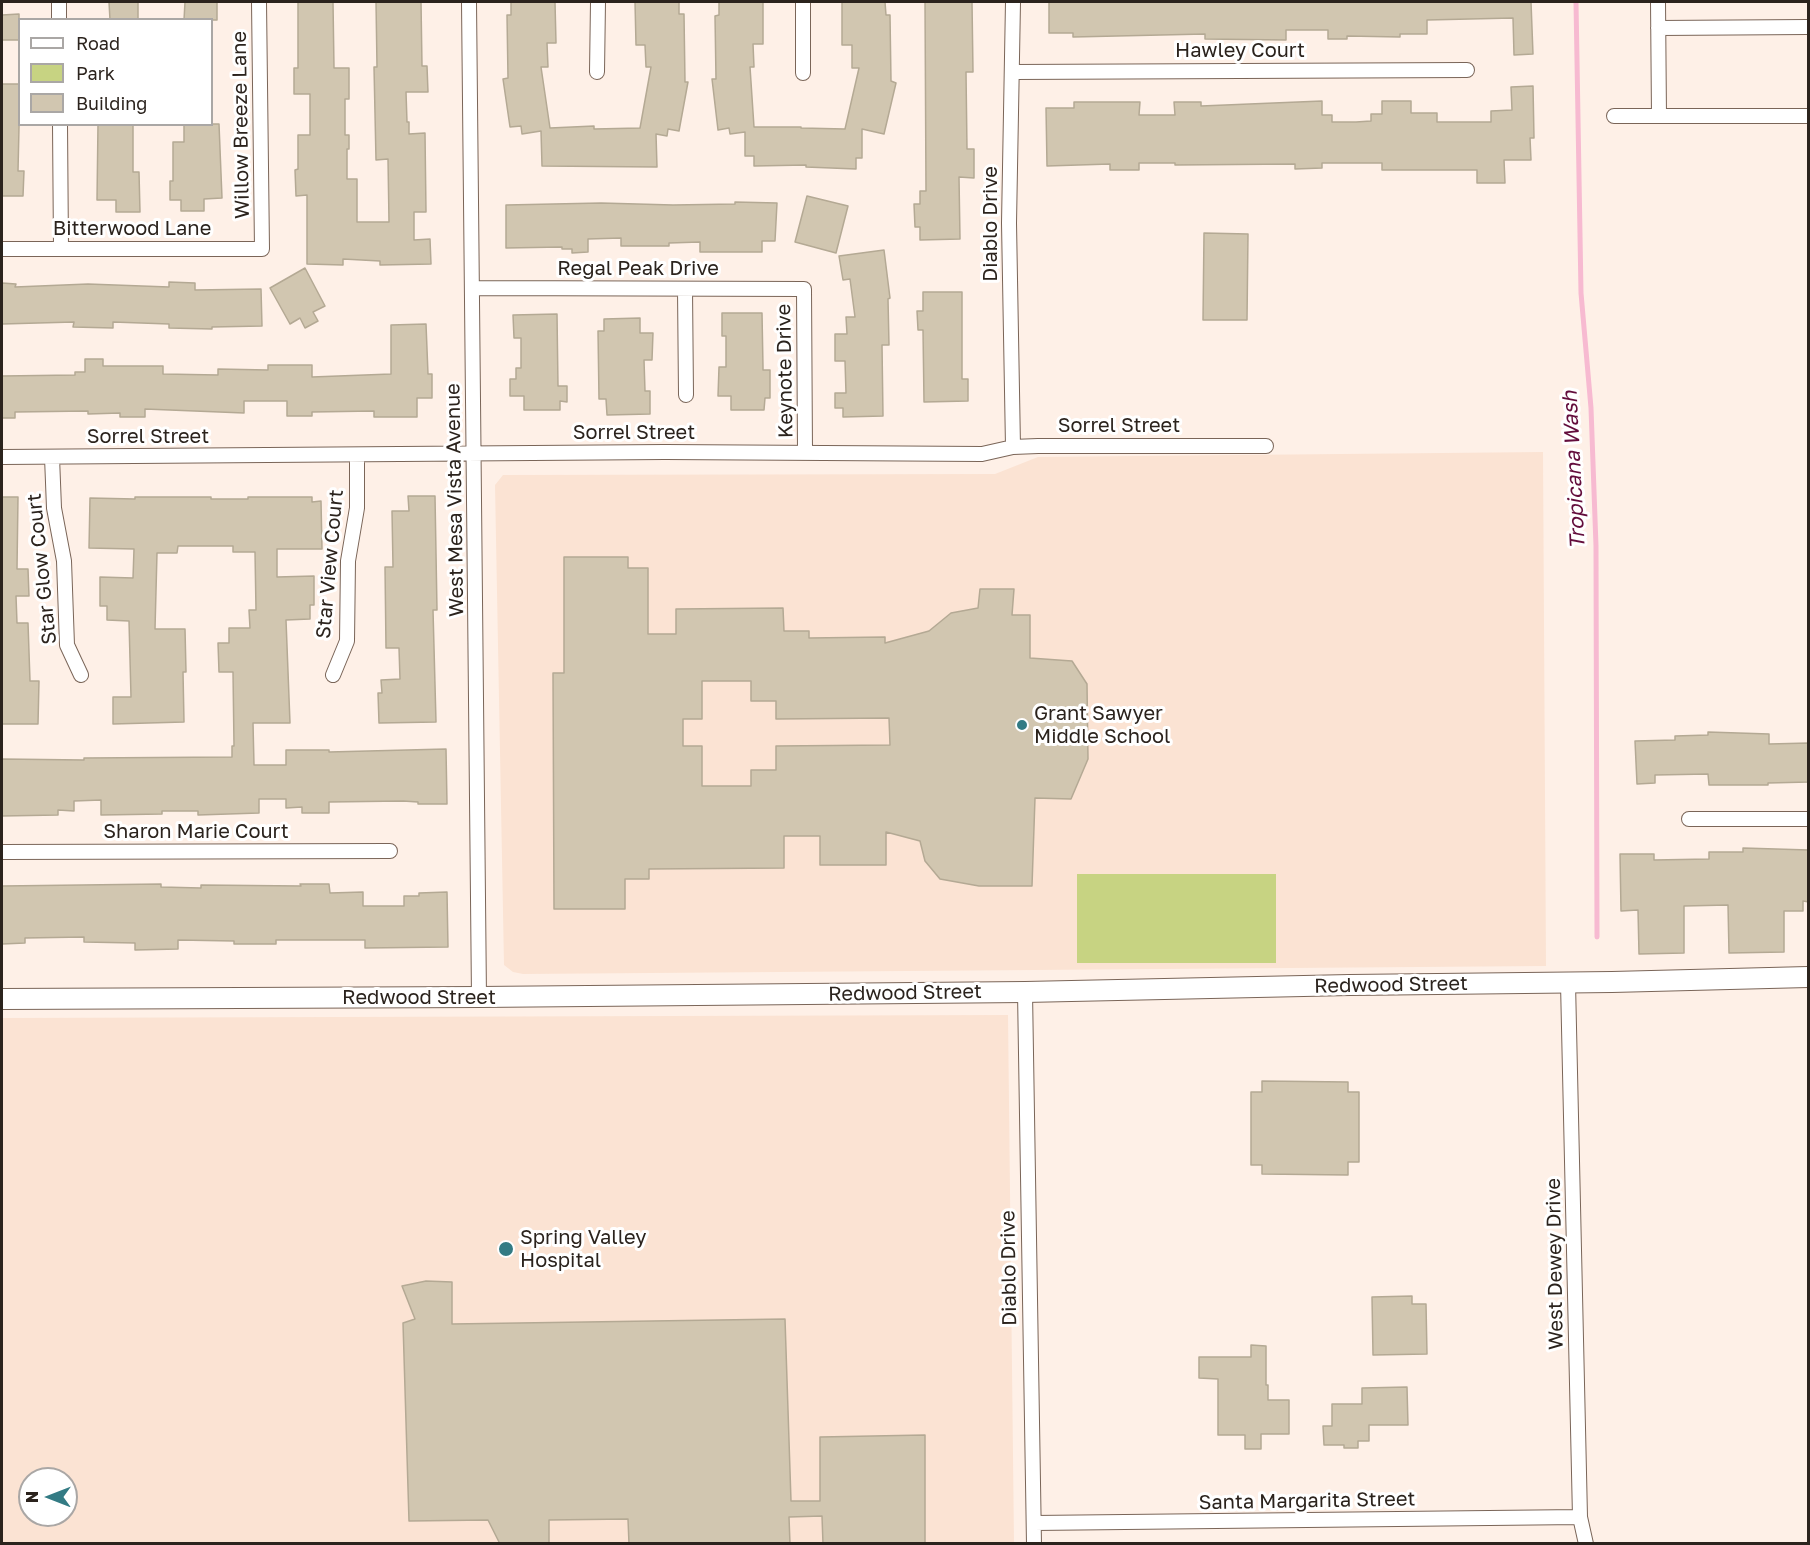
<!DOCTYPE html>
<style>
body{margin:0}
#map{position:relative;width:1810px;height:1545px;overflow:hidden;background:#fef0e7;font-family:"Golos Text",sans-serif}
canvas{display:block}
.frame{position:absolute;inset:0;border:3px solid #2b231d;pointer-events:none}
.legend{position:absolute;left:18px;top:18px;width:195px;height:108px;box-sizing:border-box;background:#fff;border:2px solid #aaa7a5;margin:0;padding:8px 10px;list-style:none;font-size:18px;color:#2b231d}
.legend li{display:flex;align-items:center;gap:12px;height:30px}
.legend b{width:30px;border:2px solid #aaa7a5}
.north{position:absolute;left:18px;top:1467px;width:60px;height:60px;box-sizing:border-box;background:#fff;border:2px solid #aaa7a5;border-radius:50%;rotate:270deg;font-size:16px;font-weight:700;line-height:24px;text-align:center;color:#2b231d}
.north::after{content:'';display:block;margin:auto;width:21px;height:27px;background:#337b84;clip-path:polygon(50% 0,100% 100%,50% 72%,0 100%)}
</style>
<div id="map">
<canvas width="1810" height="1545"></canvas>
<div class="frame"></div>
<ul class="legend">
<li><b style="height:8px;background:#fff"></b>Road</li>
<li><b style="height:16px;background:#c7d382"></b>Park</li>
<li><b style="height:16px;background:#d1c6b0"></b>Building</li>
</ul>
<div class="north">N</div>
</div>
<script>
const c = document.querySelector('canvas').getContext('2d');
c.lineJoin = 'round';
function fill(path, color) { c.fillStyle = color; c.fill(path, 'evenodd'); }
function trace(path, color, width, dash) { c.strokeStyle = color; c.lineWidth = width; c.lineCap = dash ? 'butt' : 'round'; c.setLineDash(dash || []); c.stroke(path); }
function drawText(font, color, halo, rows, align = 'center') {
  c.font = font + ' "Golos Text",sans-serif'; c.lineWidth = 6; c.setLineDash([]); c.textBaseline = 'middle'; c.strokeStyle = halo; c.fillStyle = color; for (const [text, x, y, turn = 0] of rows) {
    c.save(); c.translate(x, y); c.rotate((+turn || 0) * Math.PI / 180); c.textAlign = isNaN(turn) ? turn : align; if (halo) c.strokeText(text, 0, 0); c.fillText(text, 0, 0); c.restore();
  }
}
fill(new Path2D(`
 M 1543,452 L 1546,966 L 523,974 L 513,972 L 504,965 L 495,485 L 503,475 L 995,474 L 1038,457 Z
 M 1008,1015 L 1014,1543 L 2,1543 L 2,1018 ZM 30,1479 L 66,1479 L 66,1515 L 30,1515 Z`), '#fbe3d3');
fill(new Path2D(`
 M 1077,874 L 1276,874 L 1276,963 L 1077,963 Z`), '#c7d382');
trace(new Path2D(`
 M 1576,2 L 1581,293 L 1591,408 L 1596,546 L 1597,937`), '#f7bad1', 5);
const building = new Path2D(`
 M 109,2 L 138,2 L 138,20 L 110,20 Z
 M 185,2 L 217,2 L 217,20 L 184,20 Z
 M 298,2 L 333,2 L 334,68 L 349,68 L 349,99 L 345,99 L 345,135 L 349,135 L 349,149 L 347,149 L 347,179 L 357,179 L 357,222 L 389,222 L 388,159 L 376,160 L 374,67 L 377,67 L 376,2 L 421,2 L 422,66 L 427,66 L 428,92 L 406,92 L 407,122 L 409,122 L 409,134 L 425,133 L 426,212 L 414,212 L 414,240 L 430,239 L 431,264 L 380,265 L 380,261 L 343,259 L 343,265 L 307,264 L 307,195 L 296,196 L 295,170 L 298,169 L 298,135 L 310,135 L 310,94 L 294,94 L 294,68 L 298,68 Z
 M 511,2 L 555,2 L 556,43 L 547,43 L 548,67 L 541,67 L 550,128 L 594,126 L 594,129 L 640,128 L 651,67 L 646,67 L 645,45 L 636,45 L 635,2 L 679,2 L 679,14 L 684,14 L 685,82 L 688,82 L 679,131 L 668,129 L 667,136 L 656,134 L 657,167 L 542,166 L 541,131 L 522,134 L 521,126 L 510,127 L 503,79 L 508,78 L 507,15 L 511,15 Z
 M 719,2 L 763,2 L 763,44 L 753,44 L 754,67 L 750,67 L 754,127 L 801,127 L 801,128 L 845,129 L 859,68 L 852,68 L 852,45 L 842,45 L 842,2 L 885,2 L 886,15 L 890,15 L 891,81 L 896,83 L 884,134 L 862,129 L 862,158 L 856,158 L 856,169 L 806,167 L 806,165 L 754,166 L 754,156 L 745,156 L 745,132 L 730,134 L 729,128 L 718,130 L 712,79 L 716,79 L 715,16 L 719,15 Z
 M 925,2 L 972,2 L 973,72 L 966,72 L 967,149 L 974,149 L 974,178 L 959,177 L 960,239 L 920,240 L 920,227 L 915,227 L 914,204 L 920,204 L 920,191 L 926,191 Z
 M 1049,2 L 1531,2 L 1533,54 L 1514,55 L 1513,18 L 1427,20 L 1427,34 L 1400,34 L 1400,37 L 1347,36 L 1347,39 L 1328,39 L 1328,30 L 1286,30 L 1286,40 L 1205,39 L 1205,34 L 1073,37 L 1073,33 L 1049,33 Z
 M 19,14 L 19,40 L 2,40 L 2,15 Z
 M 2,84 L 20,84 L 18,171 L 24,171 L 23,196 L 2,196 Z
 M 1533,86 L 1534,138 L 1530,138 L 1531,160 L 1504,160 L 1505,183 L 1477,183 L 1477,170 L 1382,170 L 1382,163 L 1322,163 L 1322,168 L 1295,169 L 1295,164 L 1175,165 L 1175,163 L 1139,163 L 1139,170 L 1110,170 L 1110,164 L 1047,166 L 1046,108 L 1074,108 L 1074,102 L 1140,102 L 1139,115 L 1175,115 L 1174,102 L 1201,102 L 1201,106 L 1322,101 L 1322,115 L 1332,115 L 1332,122 L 1356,122 L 1371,121 L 1371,114 L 1382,114 L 1382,101 L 1411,101 L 1411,113 L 1437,113 L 1437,122 L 1491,122 L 1491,111 L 1512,110 L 1511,87 Z
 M 98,124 L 133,124 L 133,172 L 139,172 L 140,212 L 116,212 L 116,200 L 97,200 Z
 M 184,124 L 219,124 L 222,198 L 204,199 L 204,211 L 181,211 L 181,200 L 170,200 L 170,181 L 173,181 L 173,142 L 184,142 Z
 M 807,196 L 848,206 L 836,253 L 795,242 Z
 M 735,202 L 777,203 L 775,241 L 762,241 L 762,252 L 700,252 L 700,242 L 669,243 L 669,246 L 621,246 L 621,238 L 588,239 L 588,252 L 572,253 L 572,249 L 562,249 L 562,247 L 506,248 L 506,205 L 601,203 L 673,205 L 735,204 Z
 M 1204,233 L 1248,234 L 1247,320 L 1203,320 Z
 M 884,250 L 890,298 L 888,299 L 889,345 L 882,345 L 883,416 L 843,417 L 843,408 L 835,408 L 835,393 L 846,393 L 845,361 L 835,361 L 835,334 L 847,334 L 846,317 L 855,317 L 850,279 L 843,280 L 839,256 Z
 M 305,268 L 325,306 L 313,312 L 318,321 L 305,328 L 300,318 L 290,324 L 270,288 Z
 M 169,282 L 195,283 L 195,290 L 261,289 L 262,326 L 212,327 L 212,329 L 169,328 L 169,324 L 113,322 L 113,328 L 73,327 L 74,322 L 2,324 L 2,283 L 16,284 L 15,287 L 88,284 L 169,287 Z
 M 923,292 L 962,292 L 962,379 L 968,379 L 968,401 L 924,402 L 923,330 L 918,330 L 917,311 L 923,311 Z
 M 722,313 L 762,313 L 763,367 L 763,370 L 770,370 L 770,398 L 765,398 L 764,410 L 731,410 L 731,396 L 718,396 L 719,367 L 726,367 L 726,336 L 722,336 Z
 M 557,314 L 558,386 L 567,386 L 567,402 L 560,401 L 560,410 L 524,410 L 524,396 L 510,396 L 510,379 L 516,379 L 516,368 L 521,368 L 521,338 L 514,338 L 513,315 Z
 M 640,318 L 640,333 L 653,333 L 652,360 L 644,360 L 645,391 L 650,391 L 650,414 L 607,415 L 606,399 L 599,399 L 598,331 L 604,331 L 604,319 Z
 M 426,324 L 428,374 L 432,374 L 432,398 L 417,398 L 417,417 L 374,417 L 374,411 L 312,412 L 312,416 L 287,416 L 287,401 L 244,401 L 244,413 L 145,409 L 145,417 L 120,417 L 120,413 L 88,414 L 88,411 L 15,412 L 15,418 L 2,418 L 2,376 L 75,375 L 75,372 L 85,372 L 85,359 L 103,359 L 103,366 L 163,366 L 163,374 L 218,375 L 218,369 L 268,370 L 268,365 L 312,365 L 312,377 L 391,374 L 391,325 Z
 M 408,496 L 435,496 L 437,610 L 433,610 L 436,722 L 379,723 L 378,693 L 382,693 L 381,680 L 400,679 L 399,648 L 386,648 L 385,567 L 393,567 L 392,511 L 409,511 Z
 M 2,497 L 18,497 L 17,569 L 28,569 L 29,596 L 16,596 L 17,623 L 28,623 L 30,681 L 39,681 L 38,724 L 2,724 Z
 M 135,497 L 211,497 L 211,499 L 248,499 L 248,497 L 312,497 L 312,502 L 321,501 L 322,549 L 277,549 L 277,577 L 314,576 L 314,605 L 310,605 L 310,619 L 286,620 L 290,723 L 253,723 L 254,765 L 286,765 L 286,750 L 329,750 L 329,752 L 446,749 L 447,804 L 418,804 L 418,802 L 403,801 L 329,802 L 329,813 L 302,813 L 302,807 L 286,808 L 286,799 L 259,799 L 259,813 L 198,815 L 198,811 L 162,811 L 162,814 L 101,815 L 101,800 L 74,801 L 74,811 L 58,810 L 58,815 L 2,816 L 2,759 L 84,760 L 84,758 L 232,757 L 232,746 L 234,746 L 233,672 L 219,672 L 218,643 L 229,643 L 229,628 L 250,628 L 249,610 L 256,610 L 255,552 L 233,552 L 233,546 L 178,546 L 177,553 L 157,553 L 155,629 L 185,629 L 186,672 L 183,672 L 184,722 L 113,724 L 113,697 L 131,697 L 129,621 L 107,620 L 107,606 L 100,606 L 100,577 L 133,578 L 134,549 L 89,548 L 90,498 L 135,499 Z
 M 564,557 L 628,557 L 628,568 L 648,568 L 648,634 L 676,634 L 676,609 L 783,608 L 784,631 L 809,631 L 809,638 L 885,637 L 885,643 L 929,631 L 951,613 L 978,608 L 980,589 L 1014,589 L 1012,615 L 1030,615 L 1030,658 L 1072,661 L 1087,684 L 1088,759 L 1071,799 L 1035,798 L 1032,886 L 979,886 L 940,879 L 925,861 L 920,841 L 886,832 L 886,865 L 820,865 L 820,836 L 784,836 L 784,868 L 649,869 L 649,879 L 625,879 L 625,909 L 554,909 L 553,673 L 564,673 ZM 702,681 L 751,681 L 751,701 L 776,701 L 776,719 L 889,718 L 890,745 L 776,746 L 776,770 L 751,770 L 751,786 L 702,786 L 702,746 L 683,746 L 683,719 L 702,719 Z
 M 1708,732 L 1769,734 L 1769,744 L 1809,743 L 1809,782 L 1768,783 L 1768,785 L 1709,785 L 1708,774 L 1655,775 L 1655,783 L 1637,784 L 1635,741 L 1675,740 L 1675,736 L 1708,735 Z
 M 1743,848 L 1809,850 L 1809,902 L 1803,901 L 1803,911 L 1784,911 L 1784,952 L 1729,953 L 1728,905 L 1684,906 L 1684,953 L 1639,954 L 1638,910 L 1621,911 L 1620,854 L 1654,854 L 1654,860 L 1709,859 L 1709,852 L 1743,852 Z
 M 161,884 L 161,887 L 201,888 L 201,885 L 301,886 L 300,884 L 329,884 L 330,893 L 363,892 L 363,906 L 404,906 L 404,896 L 419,896 L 419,893 L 447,892 L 448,947 L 365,948 L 365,940 L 276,940 L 276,944 L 234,944 L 234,941 L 178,940 L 178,949 L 135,950 L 135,943 L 84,942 L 84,937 L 25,938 L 25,943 L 2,944 L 2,886 Z
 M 1262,1081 L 1348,1082 L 1348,1092 L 1359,1092 L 1359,1162 L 1348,1162 L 1348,1175 L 1262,1174 L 1262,1165 L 1251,1165 L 1251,1092 L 1262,1092 Z
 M 426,1281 L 452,1282 L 452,1324 L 785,1319 L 791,1501 L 820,1501 L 820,1437 L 925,1435 L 925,1544 L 823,1544 L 822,1516 L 789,1517 L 790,1544 L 629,1544 L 628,1519 L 549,1520 L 549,1544 L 500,1544 L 488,1520 L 409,1521 L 403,1323 L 415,1319 L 402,1286 Z
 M 1412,1296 L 1412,1304 L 1426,1304 L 1427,1354 L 1373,1355 L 1372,1297 Z
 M 1251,1345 L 1266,1346 L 1266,1385 L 1268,1385 L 1268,1400 L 1289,1400 L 1289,1434 L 1261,1434 L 1261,1449 L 1245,1449 L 1245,1435 L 1218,1435 L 1218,1379 L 1199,1378 L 1199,1357 L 1251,1357 Z
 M 1407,1387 L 1408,1425 L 1369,1425 L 1369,1441 L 1358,1441 L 1358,1448 L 1344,1448 L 1344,1445 L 1324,1445 L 1323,1426 L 1332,1426 L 1332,1404 L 1362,1404 L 1362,1388 Z`);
fill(building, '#d1c6b0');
trace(building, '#b4a994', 1.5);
const street = new Path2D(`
 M 59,2 L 59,20
 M 469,2 L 479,997
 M 803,2 L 803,73
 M 1013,2 L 1009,223 L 1013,447
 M 1658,2 L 1659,116
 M 1658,28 L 1808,27
 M 597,72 L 598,2
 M 1013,72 L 1467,70
 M 1614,116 L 1808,116
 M 60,124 L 61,249
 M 2,249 L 262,249 L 259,2
 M 472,288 L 804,289 L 805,452
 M 685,289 L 686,395
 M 2,457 L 665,452 L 982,454 L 1013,447 L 1038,446 L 1266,446
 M 52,457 L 54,508 L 64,561 L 67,645 L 81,675
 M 333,675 L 347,641 L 348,561 L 357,508 L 357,455
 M 1689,819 L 1808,819
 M 2,852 L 390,851
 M 1568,983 L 1580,1517 L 1586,1544
 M 1025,992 L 1034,1544
 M 1034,1523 L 1580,1517`);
const secondary = new Path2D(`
 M 2,999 L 479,997 L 1025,992 L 1350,985 L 1612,982 L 1808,977`);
trace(street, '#7a6558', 16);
trace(secondary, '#7a6558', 22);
trace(street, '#fff', 14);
trace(secondary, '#fff', 20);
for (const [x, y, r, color] of [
 [1022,725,6,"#337b84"],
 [506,1249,8,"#337b84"]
]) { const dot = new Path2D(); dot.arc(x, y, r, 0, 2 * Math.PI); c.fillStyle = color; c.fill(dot); trace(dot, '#fff', 2); }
drawText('20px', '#2b231d', '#fff', [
 ["Hawley Court",1240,51],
 ["Willow Breeze Lane",241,125,-91],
 ["Diablo Drive",991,224,-90],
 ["Bitterwood Lane",132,229],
 ["Regal Peak Drive",638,269],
 ["Keynote Drive",785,371,-91],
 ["Sorrel Street",1119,426],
 ["Sorrel Street",634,433],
 ["Sorrel Street",148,437],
 ["West Mesa Vista Avenue",455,500,-91],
 ["Star View Court",330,564,-85],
 ["Star Glow Court",42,569,-96],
 ["Sharon Marie Court",196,832],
 ["Redwood Street",1391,985,-1],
 ["Redwood Street",905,993,-1],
 ["Redwood Street",419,998],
 ["West Dewey Drive",1555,1264,-91],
 ["Diablo Drive",1009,1268,-91],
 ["Santa Margarita Street",1307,1501,-1]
]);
drawText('20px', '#2b231d', '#fff', [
 ["Grant Sawyer",1034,714],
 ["Middle School",1034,737],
 ["Spring Valley",520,1238],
 ["Hospital",520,1261]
], 'left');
drawText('italic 21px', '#630d3c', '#fff', [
 ["Tropicana Wash",1574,470,-93]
]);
</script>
